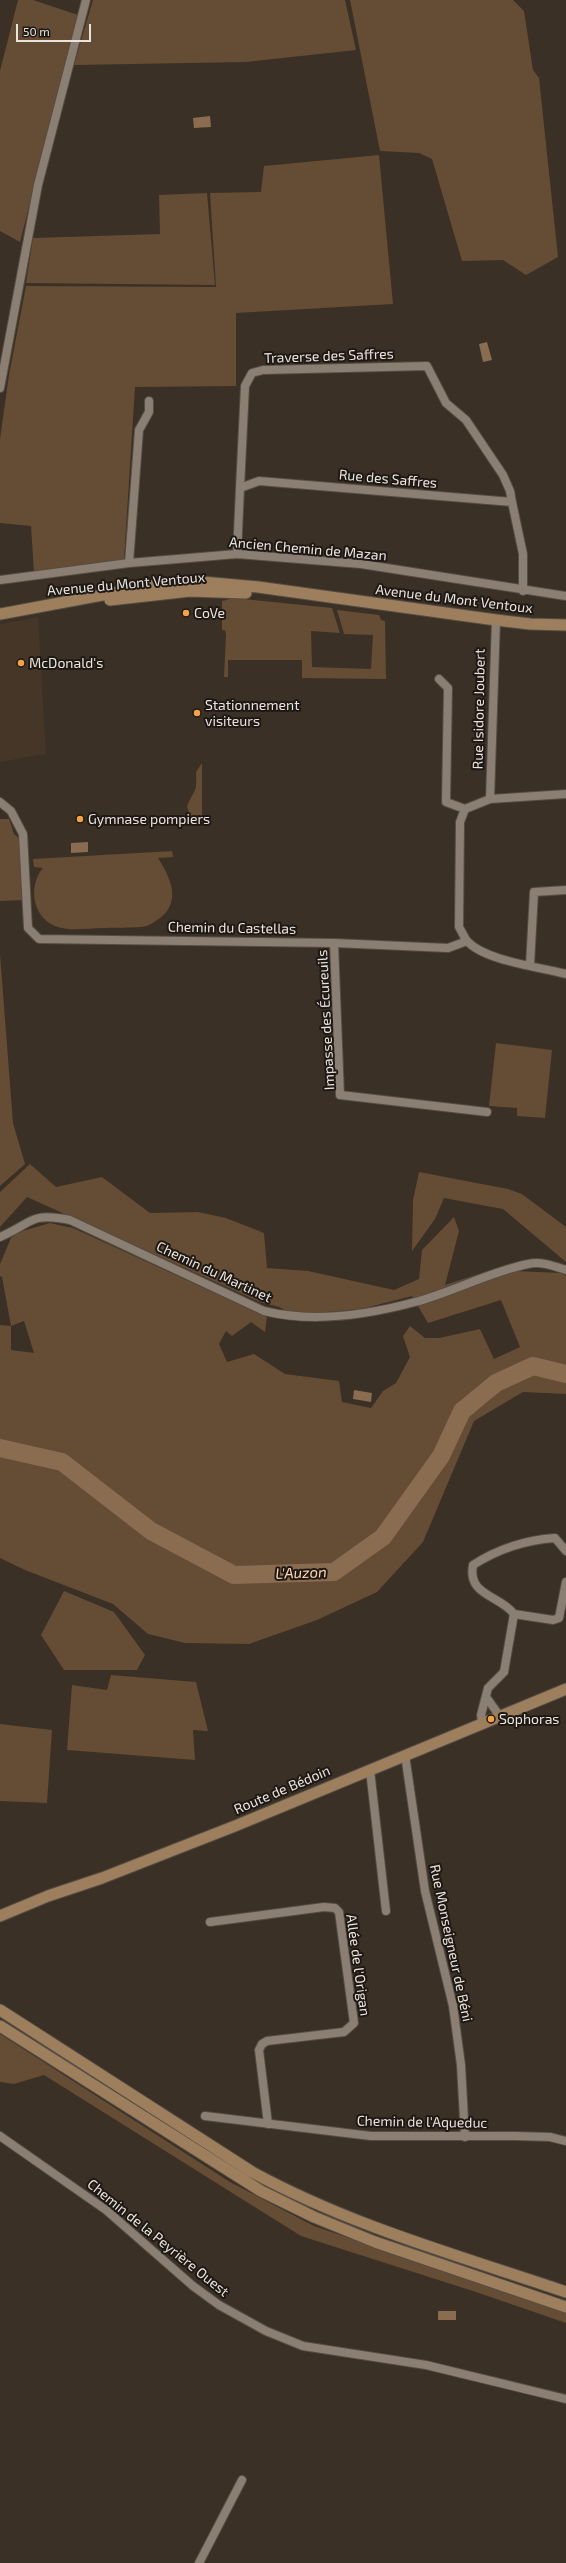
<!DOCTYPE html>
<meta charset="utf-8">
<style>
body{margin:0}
#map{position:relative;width:566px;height:2563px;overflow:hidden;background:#3a3025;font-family:"Exo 2",sans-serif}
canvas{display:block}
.scale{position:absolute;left:16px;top:24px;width:75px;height:18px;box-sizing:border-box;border:2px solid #eae3dc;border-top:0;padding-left:5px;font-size:12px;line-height:14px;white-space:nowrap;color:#eae3dc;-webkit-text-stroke:3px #1e1914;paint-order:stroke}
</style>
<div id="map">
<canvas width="566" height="2563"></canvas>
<div class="scale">50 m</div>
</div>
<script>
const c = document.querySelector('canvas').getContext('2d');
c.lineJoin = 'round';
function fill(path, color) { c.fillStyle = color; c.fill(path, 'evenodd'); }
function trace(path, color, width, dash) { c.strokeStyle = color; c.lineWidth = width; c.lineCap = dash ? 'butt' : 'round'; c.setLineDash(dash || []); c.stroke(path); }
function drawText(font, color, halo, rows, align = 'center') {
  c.font = font + ' "Exo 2",sans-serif'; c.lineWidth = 4; c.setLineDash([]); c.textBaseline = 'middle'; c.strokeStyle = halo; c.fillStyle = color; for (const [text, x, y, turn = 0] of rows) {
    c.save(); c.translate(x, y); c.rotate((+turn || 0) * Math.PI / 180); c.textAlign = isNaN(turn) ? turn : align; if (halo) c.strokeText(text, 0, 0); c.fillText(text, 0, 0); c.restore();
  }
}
fill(new Path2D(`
 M 38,617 L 46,754 L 0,762 L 0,624 Z`), '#463627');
fill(new Path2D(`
 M 18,0 L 33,0 L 78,15 L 20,242 L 0,231 L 0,71 Z
 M 93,0 L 345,0 L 356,50 L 246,62 L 74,65 Z
 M 350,0 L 513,0 L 524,11 L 533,70 L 539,78 L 558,257 L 526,275 L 503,260 L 462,261 L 432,159 L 419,153 L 380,151 Z
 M 379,155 L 393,304 L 236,313 L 236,386 L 135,387 L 124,560 L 34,572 L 31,526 L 0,523 L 0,439 L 9,375 L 26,286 L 216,287 L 210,193 L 261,192 L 264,166 Z
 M 207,193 L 215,285 L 26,283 L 33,238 L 160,234 L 159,195 Z
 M 234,598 L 332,608 L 340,633 L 311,631 L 312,667 L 371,669 L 373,635 L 344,634 L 337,610 L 379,615 L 381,620 L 385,621 L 386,679 L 302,678 L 302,660 L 228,660 L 228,677 L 224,677 L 226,635 L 225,630 L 222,630 L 222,601 Z
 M 202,763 L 202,823 L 190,817 L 187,806 C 195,788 197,794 196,772 Z
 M 0,819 L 9,819 L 14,834 L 20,839 L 23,900 L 0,901 Z
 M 172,851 L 173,857 L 158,858 C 174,883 183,908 149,925 C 141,929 114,927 104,928 C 88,928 69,932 55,926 C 32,917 28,885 43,868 L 34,867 L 33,859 Z
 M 0,954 L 13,1123 L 25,1164 L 0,1186 Z
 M 496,1043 L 552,1050 L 545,1118 L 517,1116 L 517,1108 L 489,1106 Z
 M 30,1164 L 56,1187 L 102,1177 L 150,1213 L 198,1212 L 226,1218 L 264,1233 L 267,1268 L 308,1271 L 394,1290 L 419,1279 L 422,1250 L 454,1217 L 459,1231 L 445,1285 L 491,1270 L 561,1273 L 566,1276 L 566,1394 L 523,1392 L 474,1421 L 423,1542 L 377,1592 L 317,1620 L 249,1644 L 185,1643 L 148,1634 L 113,1604 L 25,1570 L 0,1558 L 0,1325 L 11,1326 L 2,1277 L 0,1276 L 0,1264 L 11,1238 L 19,1232 L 50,1223 L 73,1228 L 267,1317 L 265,1332 L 251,1322 L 232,1336 L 226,1331 L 219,1344 L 227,1362 L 254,1354 L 285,1374 L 339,1381 L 342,1402 L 371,1408 L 383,1391 L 396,1383 L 410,1357 L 403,1336 L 410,1326 L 425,1338 L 439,1338 L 480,1329 L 494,1359 L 520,1347 L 501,1300 L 428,1323 L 412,1296 L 361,1309 L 294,1315 L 279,1307 L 260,1302 L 27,1197 L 0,1227 L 0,1192 ZM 24,1321 L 34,1353 L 11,1350 L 11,1326 Z
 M 419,1172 L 508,1189 L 522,1194 L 566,1227 L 566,1262 L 503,1209 L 444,1198 L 435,1219 L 412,1251 L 413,1200 Z
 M 64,1591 L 114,1612 L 145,1655 L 137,1670 L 64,1670 L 41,1635 Z
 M 111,1675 L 196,1682 L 208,1731 L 193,1730 L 195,1760 L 67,1750 L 72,1685 L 107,1690 Z
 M 0,1724 L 52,1730 L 47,1803 L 0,1801 Z
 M 0,2034 L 230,2182 L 314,2226 L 566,2313 L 566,2323 L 479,2293 L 301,2236 L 44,2075 L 14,2084 L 0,2082 Z`), '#654c34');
fill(new Path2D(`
 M 210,116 L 211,127 L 194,128 L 193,118 Z
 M 487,342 L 492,360 L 483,362 L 479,344 Z
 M 88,842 L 88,852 L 71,853 L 71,843 Z
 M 354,1390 L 372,1393 L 371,1402 L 353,1399 Z
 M 438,2311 L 456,2311 L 456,2320 L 438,2320 Z`), '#8a6c50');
trace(new Path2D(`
 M 0,1448 L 62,1462 L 151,1531 L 234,1575 L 334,1572 L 383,1537 L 441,1456 L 462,1411 L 496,1383 L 533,1366 L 566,1374`), '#8a6c50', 18);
const street = new Path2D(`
 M 0,388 L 38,185 L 86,0
 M 240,488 L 245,386 L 252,373 L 263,370 L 427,366 L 446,403 L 466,420 L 503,475 L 510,491 L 512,502
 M 237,554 L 240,488 L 259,481 L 512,502 L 523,554 L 523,591
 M 129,563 L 139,430 L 149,412 L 149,401
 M 0,580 L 129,563 L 237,554 L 361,564 L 566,596
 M 439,679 L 448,688 L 446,802 L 465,809
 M 566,794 L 490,799 L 465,809 L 460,822 L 459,927 C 462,932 464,937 467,941 C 485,961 540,967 566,974
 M 490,799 L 496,620
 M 0,802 L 11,811 L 23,834 L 28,928 L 39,939 L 334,943 L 448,948 L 467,941
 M 334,943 L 340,1095 L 487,1112
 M 530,965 L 534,892 L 566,890
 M 0,1237 C 33,1223 29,1212 70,1220 L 264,1311 C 312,1323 367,1315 415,1302 C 453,1292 489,1272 528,1264 C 541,1261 554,1266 566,1270
 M 566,1551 L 555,1538 C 525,1540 498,1549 473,1565 C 467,1596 500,1595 514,1614 L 553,1620 L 559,1618 L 566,1582
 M 486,1697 L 499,1715
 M 482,1722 L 481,1715 L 488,1688 L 504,1672 L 514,1614
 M 405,1755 L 425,1891 L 453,2006 L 461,2065 L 465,2137
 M 370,1770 L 386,1911
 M 210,1922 L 324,1907 L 335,1908 L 339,1912 L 354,2023 L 344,2032 L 267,2041 L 262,2044 L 259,2050 L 268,2124
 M 205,2116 L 371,2136 L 515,2136 L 550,2137 L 566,2141
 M 0,2136 L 106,2210 L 193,2286 L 219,2305 L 266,2331 L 303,2346 L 426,2365 L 566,2399
 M 199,2563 L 242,2480`);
const secondary = new Path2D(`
 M 110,600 L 190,591 L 246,593
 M 0,614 L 156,585 L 202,582 L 258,587 L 496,620 L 530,624 L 566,625
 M 0,1916 L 48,1896 L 102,1878 L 235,1826 L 566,1689
 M 0,2010 L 252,2172 C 351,2226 460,2256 566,2292
 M 0,2026 L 261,2191 L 314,2217 L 375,2242 L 566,2307`);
trace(street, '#554d44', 10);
trace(secondary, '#554d44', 13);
trace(street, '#8b7f73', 8);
trace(secondary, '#9d7f5e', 11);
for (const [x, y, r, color] of [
 [186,613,4,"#f5a246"],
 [21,663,4,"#f5a246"],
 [197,713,4,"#f5a246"],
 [80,819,4,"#f5a246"],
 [491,1719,4,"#f5a246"]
]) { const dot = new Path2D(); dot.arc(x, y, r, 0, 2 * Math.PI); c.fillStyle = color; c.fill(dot); trace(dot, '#1e1914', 1.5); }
drawText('14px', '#eae3dc', '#1e1914', [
 ["Traverse des Saffres",329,356,-2],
 ["Rue des Saffres",388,479,5],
 ["Ancien Chemin de Mazan",308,549,5],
 ["Avenue du Mont Ventoux",126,584,-5],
 ["Avenue du Mont Ventoux",454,599,7],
 ["Rue Isidore Joubert",479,709,-89],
 ["Chemin du Castellas",232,928,1],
 ["Impasse des Écureuils",326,1020,-93],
 ["Chemin du Martinet",214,1272,25],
 ["Route de Bédoin",282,1790,-23],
 ["Rue Monseigneur de Béni",451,1943,78],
 ["Allée de l'Origan",358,1965,82],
 ["Chemin de l'Aqueduc",422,2122,1],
 ["Chemin de la Peyrière Ouest",158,2238,39]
]);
drawText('14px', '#eae3dc', '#1e1914', [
 ["CoVe",194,613],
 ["McDonald's",29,663],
 ["Stationnement",205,705],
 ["visiteurs",205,721],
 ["Gymnase pompiers",88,819],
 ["Sophoras",499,1719]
], 'left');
drawText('italic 15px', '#fed6af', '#1e1914', [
 ["L'Auzon",301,1573,-2]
]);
</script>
